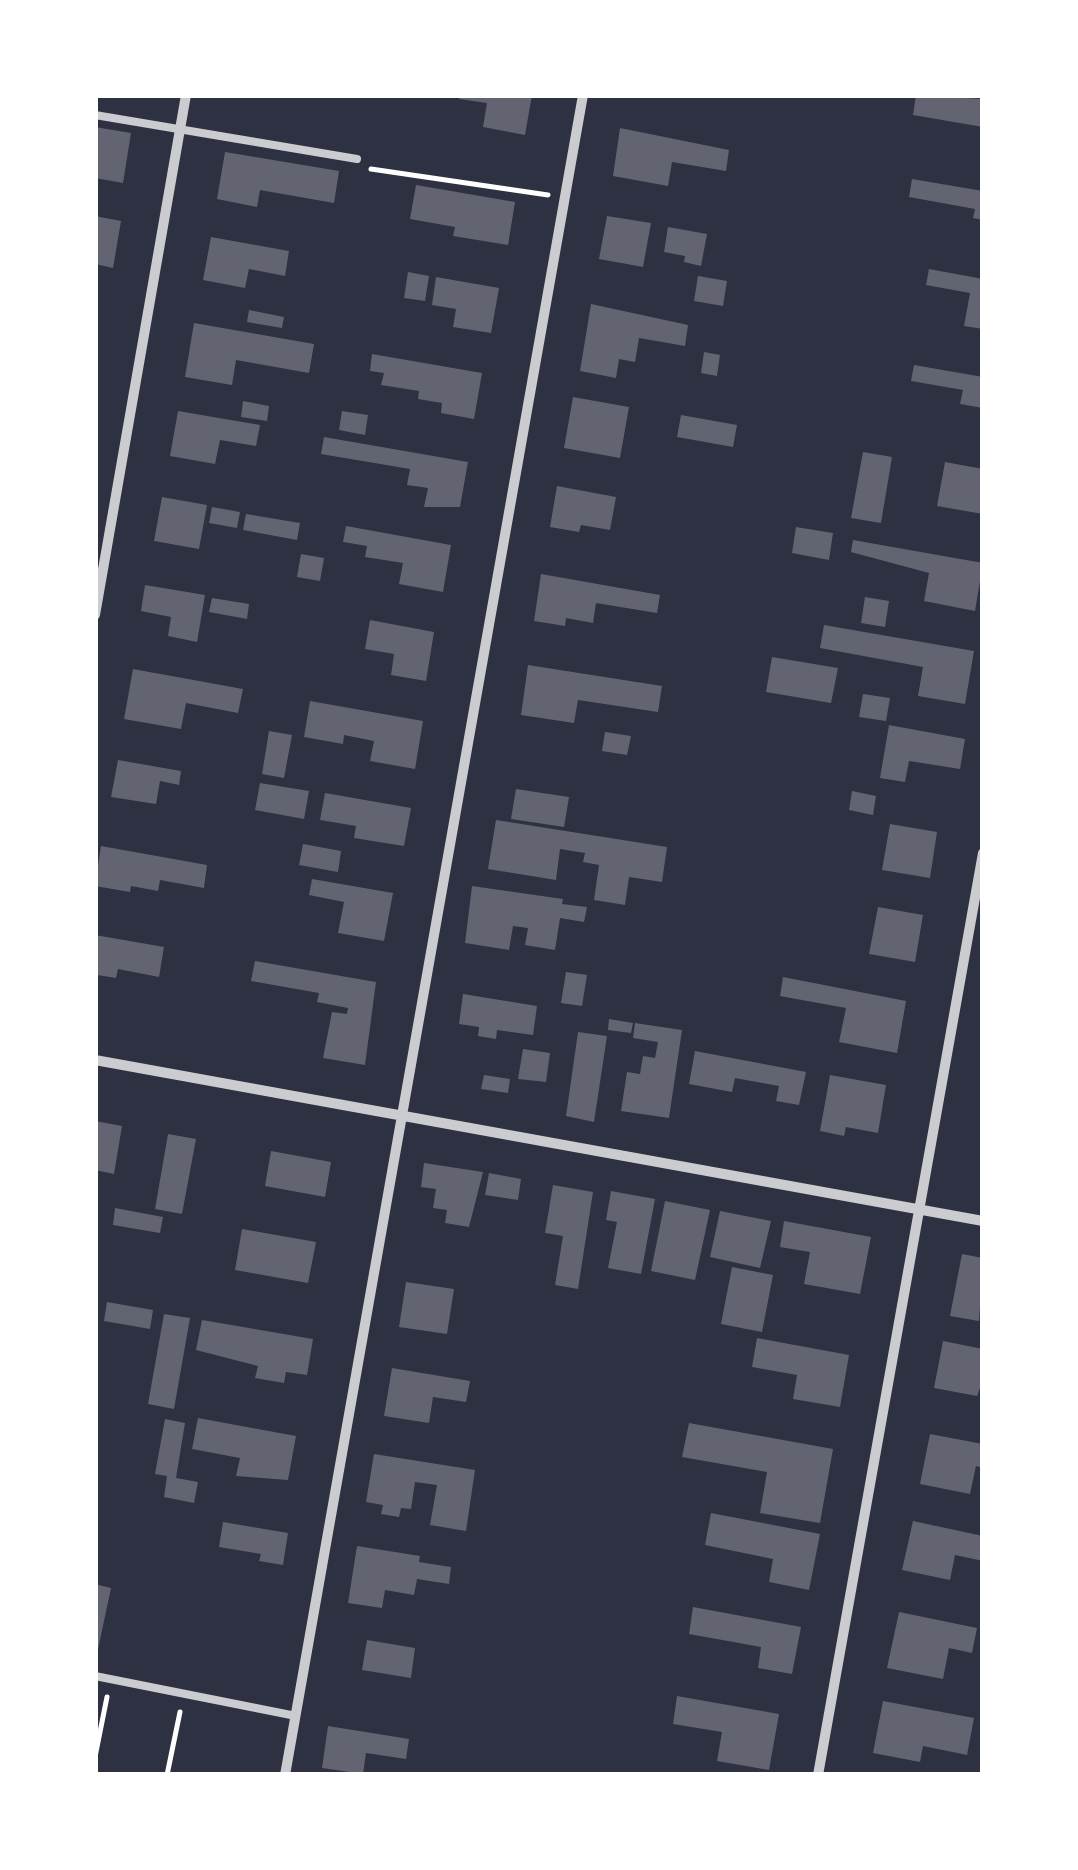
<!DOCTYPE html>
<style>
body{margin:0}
#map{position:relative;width:1078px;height:1870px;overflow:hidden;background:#2d3142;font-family:Rubik,sans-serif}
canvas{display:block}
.frame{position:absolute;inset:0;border:98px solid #fff;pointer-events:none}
</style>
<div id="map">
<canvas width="1078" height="1870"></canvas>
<div class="frame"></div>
</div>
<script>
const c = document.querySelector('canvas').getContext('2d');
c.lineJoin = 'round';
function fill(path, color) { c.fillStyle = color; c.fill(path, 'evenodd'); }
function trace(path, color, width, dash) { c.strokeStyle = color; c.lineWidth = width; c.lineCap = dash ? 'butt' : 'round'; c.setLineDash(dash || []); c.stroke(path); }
fill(new Path2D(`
 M 460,95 L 532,95 L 525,135 L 483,127 L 487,103 L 459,99 Z
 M 916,95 L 983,99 L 983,127 L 913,115 Z
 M 95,127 L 131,133 L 123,183 L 95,178 Z
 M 620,128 L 729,150 L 726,171 L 672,162 L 668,186 L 613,176 Z
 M 225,152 L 339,171 L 334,203 L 260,190 L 257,207 L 217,199 Z
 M 912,179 L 983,191 L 983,220 L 973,218 L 975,209 L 909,197 Z
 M 416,185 L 515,202 L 508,245 L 453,236 L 455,227 L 410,219 Z
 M 95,216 L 121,221 L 113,268 L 95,264 Z
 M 607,216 L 651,223 L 643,267 L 599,259 Z
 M 668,227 L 707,234 L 701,266 L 684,262 L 685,256 L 664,252 Z
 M 211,237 L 289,251 L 285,276 L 249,269 L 245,288 L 203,280 Z
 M 929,269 L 983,279 L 983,329 L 964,326 L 970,293 L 926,285 Z
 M 408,272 L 429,276 L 425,301 L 404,298 Z
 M 698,276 L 727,281 L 723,306 L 694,301 Z
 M 436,277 L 499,288 L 491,333 L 453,327 L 456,309 L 432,305 Z
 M 591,304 L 688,325 L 685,346 L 639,338 L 635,362 L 619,359 L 616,378 L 580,371 Z
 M 249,310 L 284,317 L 282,328 L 247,322 Z
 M 194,323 L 314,344 L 309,373 L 236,360 L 232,385 L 185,377 Z
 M 704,352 L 720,355 L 717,376 L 701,373 Z
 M 372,354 L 482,373 L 474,419 L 441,413 L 442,403 L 418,399 L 419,391 L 381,385 L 384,373 L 370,371 Z
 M 914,365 L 983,377 L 983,408 L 960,404 L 963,390 L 911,381 Z
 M 573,397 L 629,407 L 620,458 L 564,448 Z
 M 243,401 L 269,406 L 267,421 L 241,417 Z
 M 178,411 L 260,425 L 256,446 L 220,440 L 215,464 L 170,456 Z
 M 342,411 L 368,415 L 365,435 L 339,430 Z
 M 681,415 L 737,425 L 733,447 L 677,437 Z
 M 324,437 L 468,462 L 460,507 L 424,507 L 428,488 L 407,485 L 410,469 L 321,454 Z
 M 863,452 L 892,457 L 881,523 L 851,518 Z
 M 945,462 L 983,469 L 983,514 L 937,506 Z
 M 557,486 L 616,497 L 610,530 L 581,525 L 579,532 L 550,527 Z
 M 162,497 L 207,505 L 199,549 L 154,541 Z
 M 212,507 L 240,512 L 237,528 L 209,523 Z
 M 246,514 L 300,523 L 297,540 L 243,530 Z
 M 346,526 L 451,545 L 443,592 L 399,584 L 403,563 L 365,557 L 367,546 L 343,542 Z
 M 796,527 L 833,533 L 829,560 L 792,553 Z
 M 853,540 L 983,563 L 975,611 L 924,601 L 929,573 L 851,552 Z
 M 301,554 L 324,558 L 320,581 L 297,577 Z
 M 541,574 L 660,595 L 657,613 L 596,603 L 593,623 L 566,618 L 565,626 L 534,621 Z
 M 145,585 L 205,595 L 197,642 L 168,636 L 171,617 L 141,611 Z
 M 865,597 L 889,601 L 885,627 L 861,623 Z
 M 212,598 L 249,604 L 247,619 L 209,612 Z
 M 370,620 L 434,632 L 426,681 L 391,675 L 394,654 L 365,649 Z
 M 824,625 L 974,651 L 965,704 L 918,696 L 923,667 L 820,648 Z
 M 772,657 L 838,668 L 831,703 L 766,692 Z
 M 528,665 L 662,686 L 658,712 L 578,700 L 574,723 L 521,715 Z
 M 133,669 L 243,689 L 238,713 L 186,703 L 181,729 L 124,719 Z
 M 863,694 L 890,698 L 886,721 L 859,717 Z
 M 310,701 L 423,721 L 415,769 L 370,761 L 374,741 L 344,735 L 343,744 L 304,737 Z
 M 889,725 L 965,739 L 960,769 L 909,761 L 905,782 L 880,778 Z
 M 269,731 L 292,735 L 284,778 L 262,774 Z
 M 605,732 L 631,736 L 627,755 L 602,751 Z
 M 118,760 L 181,771 L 179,785 L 160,781 L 156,804 L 111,797 Z
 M 260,783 L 309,791 L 304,819 L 255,810 Z
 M 516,789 L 569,797 L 564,827 L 511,819 Z
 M 852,791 L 876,796 L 873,815 L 849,810 Z
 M 325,793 L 411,808 L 404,846 L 354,838 L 356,826 L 320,820 Z
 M 496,820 L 667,847 L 662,882 L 629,877 L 625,905 L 594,900 L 599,865 L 583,862 L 585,853 L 560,849 L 556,880 L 488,869 Z
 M 890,824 L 937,832 L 930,878 L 882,870 Z
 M 303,844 L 341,851 L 338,872 L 299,865 Z
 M 101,846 L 207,865 L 204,888 L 160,880 L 158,891 L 131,886 L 130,892 L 95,886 Z
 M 312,879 L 393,893 L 384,941 L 338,933 L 344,902 L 309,895 Z
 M 472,886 L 563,899 L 562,904 L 587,907 L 584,922 L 560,918 L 555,950 L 525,945 L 528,928 L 513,926 L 509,950 L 465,943 Z
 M 878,907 L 923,915 L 915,962 L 869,954 Z
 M 95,935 L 164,947 L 159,977 L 118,969 L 116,978 L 97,975 Z
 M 255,961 L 376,982 L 365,1065 L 323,1058 L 332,1012 L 347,1014 L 348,1008 L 317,1002 L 319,993 L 251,981 Z
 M 566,972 L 587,975 L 582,1006 L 561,1003 Z
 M 783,977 L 906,1001 L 897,1053 L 839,1042 L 846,1008 L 780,996 Z
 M 463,994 L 537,1006 L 533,1035 L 497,1030 L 496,1039 L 478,1036 L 479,1027 L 459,1024 Z
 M 609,1019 L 633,1023 L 631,1033 L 608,1030 Z
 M 635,1023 L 682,1030 L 669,1118 L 621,1111 L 627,1072 L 640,1074 L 643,1056 L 655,1058 L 658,1042 L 633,1038 Z
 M 578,1032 L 607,1036 L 594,1122 L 566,1116 Z
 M 523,1049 L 550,1053 L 546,1082 L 518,1079 Z
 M 695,1051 L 806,1072 L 799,1105 L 776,1101 L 779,1086 L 735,1078 L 732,1092 L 689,1084 Z
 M 484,1075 L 510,1079 L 508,1093 L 481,1089 Z
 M 830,1075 L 886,1085 L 878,1133 L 846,1127 L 844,1136 L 820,1131 Z
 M 95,1121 L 122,1126 L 114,1174 L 95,1170 Z
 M 168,1134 L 196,1139 L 182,1214 L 155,1209 Z
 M 271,1151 L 331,1162 L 325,1197 L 265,1186 Z
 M 424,1163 L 483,1172 L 469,1227 L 445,1223 L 447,1210 L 433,1208 L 436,1189 L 421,1187 Z
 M 489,1173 L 521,1179 L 518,1200 L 485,1195 Z
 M 553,1185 L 593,1192 L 578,1289 L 555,1285 L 563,1236 L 545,1233 Z
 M 611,1191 L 655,1199 L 641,1274 L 608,1268 L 617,1222 L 606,1220 Z
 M 665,1201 L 710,1210 L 695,1280 L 651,1271 Z
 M 115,1208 L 163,1217 L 160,1233 L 113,1225 Z
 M 720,1211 L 771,1221 L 760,1268 L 710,1257 Z
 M 784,1221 L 871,1237 L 860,1294 L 804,1284 L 810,1252 L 780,1247 Z
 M 242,1229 L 316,1242 L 308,1283 L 235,1270 Z
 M 962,1254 L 983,1258 L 979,1321 L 950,1316 Z
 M 732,1267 L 773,1275 L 762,1332 L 721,1324 Z
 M 406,1282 L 454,1289 L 447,1334 L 399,1327 Z
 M 107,1302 L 153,1310 L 150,1329 L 104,1321 Z
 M 164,1314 L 190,1318 L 174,1409 L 148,1404 Z
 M 202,1320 L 313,1339 L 307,1375 L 286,1372 L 284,1383 L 255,1378 L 258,1366 L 196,1350 Z
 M 757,1338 L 849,1355 L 840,1407 L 793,1399 L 797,1375 L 752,1367 Z
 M 943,1341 L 983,1349 L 983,1380 L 977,1396 L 934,1388 Z
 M 392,1368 L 470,1381 L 466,1402 L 433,1397 L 429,1423 L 384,1416 Z
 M 198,1418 L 296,1436 L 288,1480 L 236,1476 L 240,1458 L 192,1449 Z
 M 165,1419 L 185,1423 L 176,1478 L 198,1482 L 194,1503 L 164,1497 L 167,1476 L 155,1474 Z
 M 689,1423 L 833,1449 L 820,1523 L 760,1513 L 767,1472 L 682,1457 Z
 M 930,1434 L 983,1444 L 983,1468 L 976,1466 L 970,1494 L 920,1484 Z
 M 374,1454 L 475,1470 L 466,1531 L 430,1525 L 437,1485 L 415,1482 L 411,1509 L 401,1508 L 399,1517 L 381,1514 L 383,1505 L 366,1502 Z
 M 711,1513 L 820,1534 L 809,1590 L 769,1582 L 773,1559 L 705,1545 Z
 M 913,1521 L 983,1536 L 983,1561 L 955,1555 L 950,1580 L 902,1570 Z
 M 223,1522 L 288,1533 L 283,1565 L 259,1561 L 261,1554 L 219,1547 Z
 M 357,1546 L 420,1556 L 419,1562 L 451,1567 L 449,1584 L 417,1579 L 414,1595 L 385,1590 L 382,1608 L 348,1603 Z
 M 95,1584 L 111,1588 L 97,1654 L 95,1654 Z
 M 693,1607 L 801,1627 L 792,1674 L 758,1668 L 761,1647 L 689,1634 Z
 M 899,1612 L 977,1628 L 972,1653 L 949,1648 L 943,1679 L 887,1668 Z
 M 367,1640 L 415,1648 L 411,1678 L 362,1670 Z
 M 677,1696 L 779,1714 L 769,1770 L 717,1761 L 722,1732 L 673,1724 Z
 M 883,1701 L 974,1718 L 967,1755 L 923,1746 L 920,1762 L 873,1753 Z
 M 328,1726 L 409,1739 L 406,1759 L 366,1753 L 363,1774 L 322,1768 Z`), '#626471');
trace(new Path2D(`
 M 371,169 L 548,195
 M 95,1757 L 107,1697
 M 167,1775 L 180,1712`), '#fff', 5);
trace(new Path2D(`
 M 95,115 L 357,159
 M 95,1676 L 296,1716`), '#caccd0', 8);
trace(new Path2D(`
 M 95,615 L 186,95
 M 95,1060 L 983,1221
 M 285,1775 L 583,95
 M 818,1775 L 983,853`), '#caccd0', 10);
</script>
